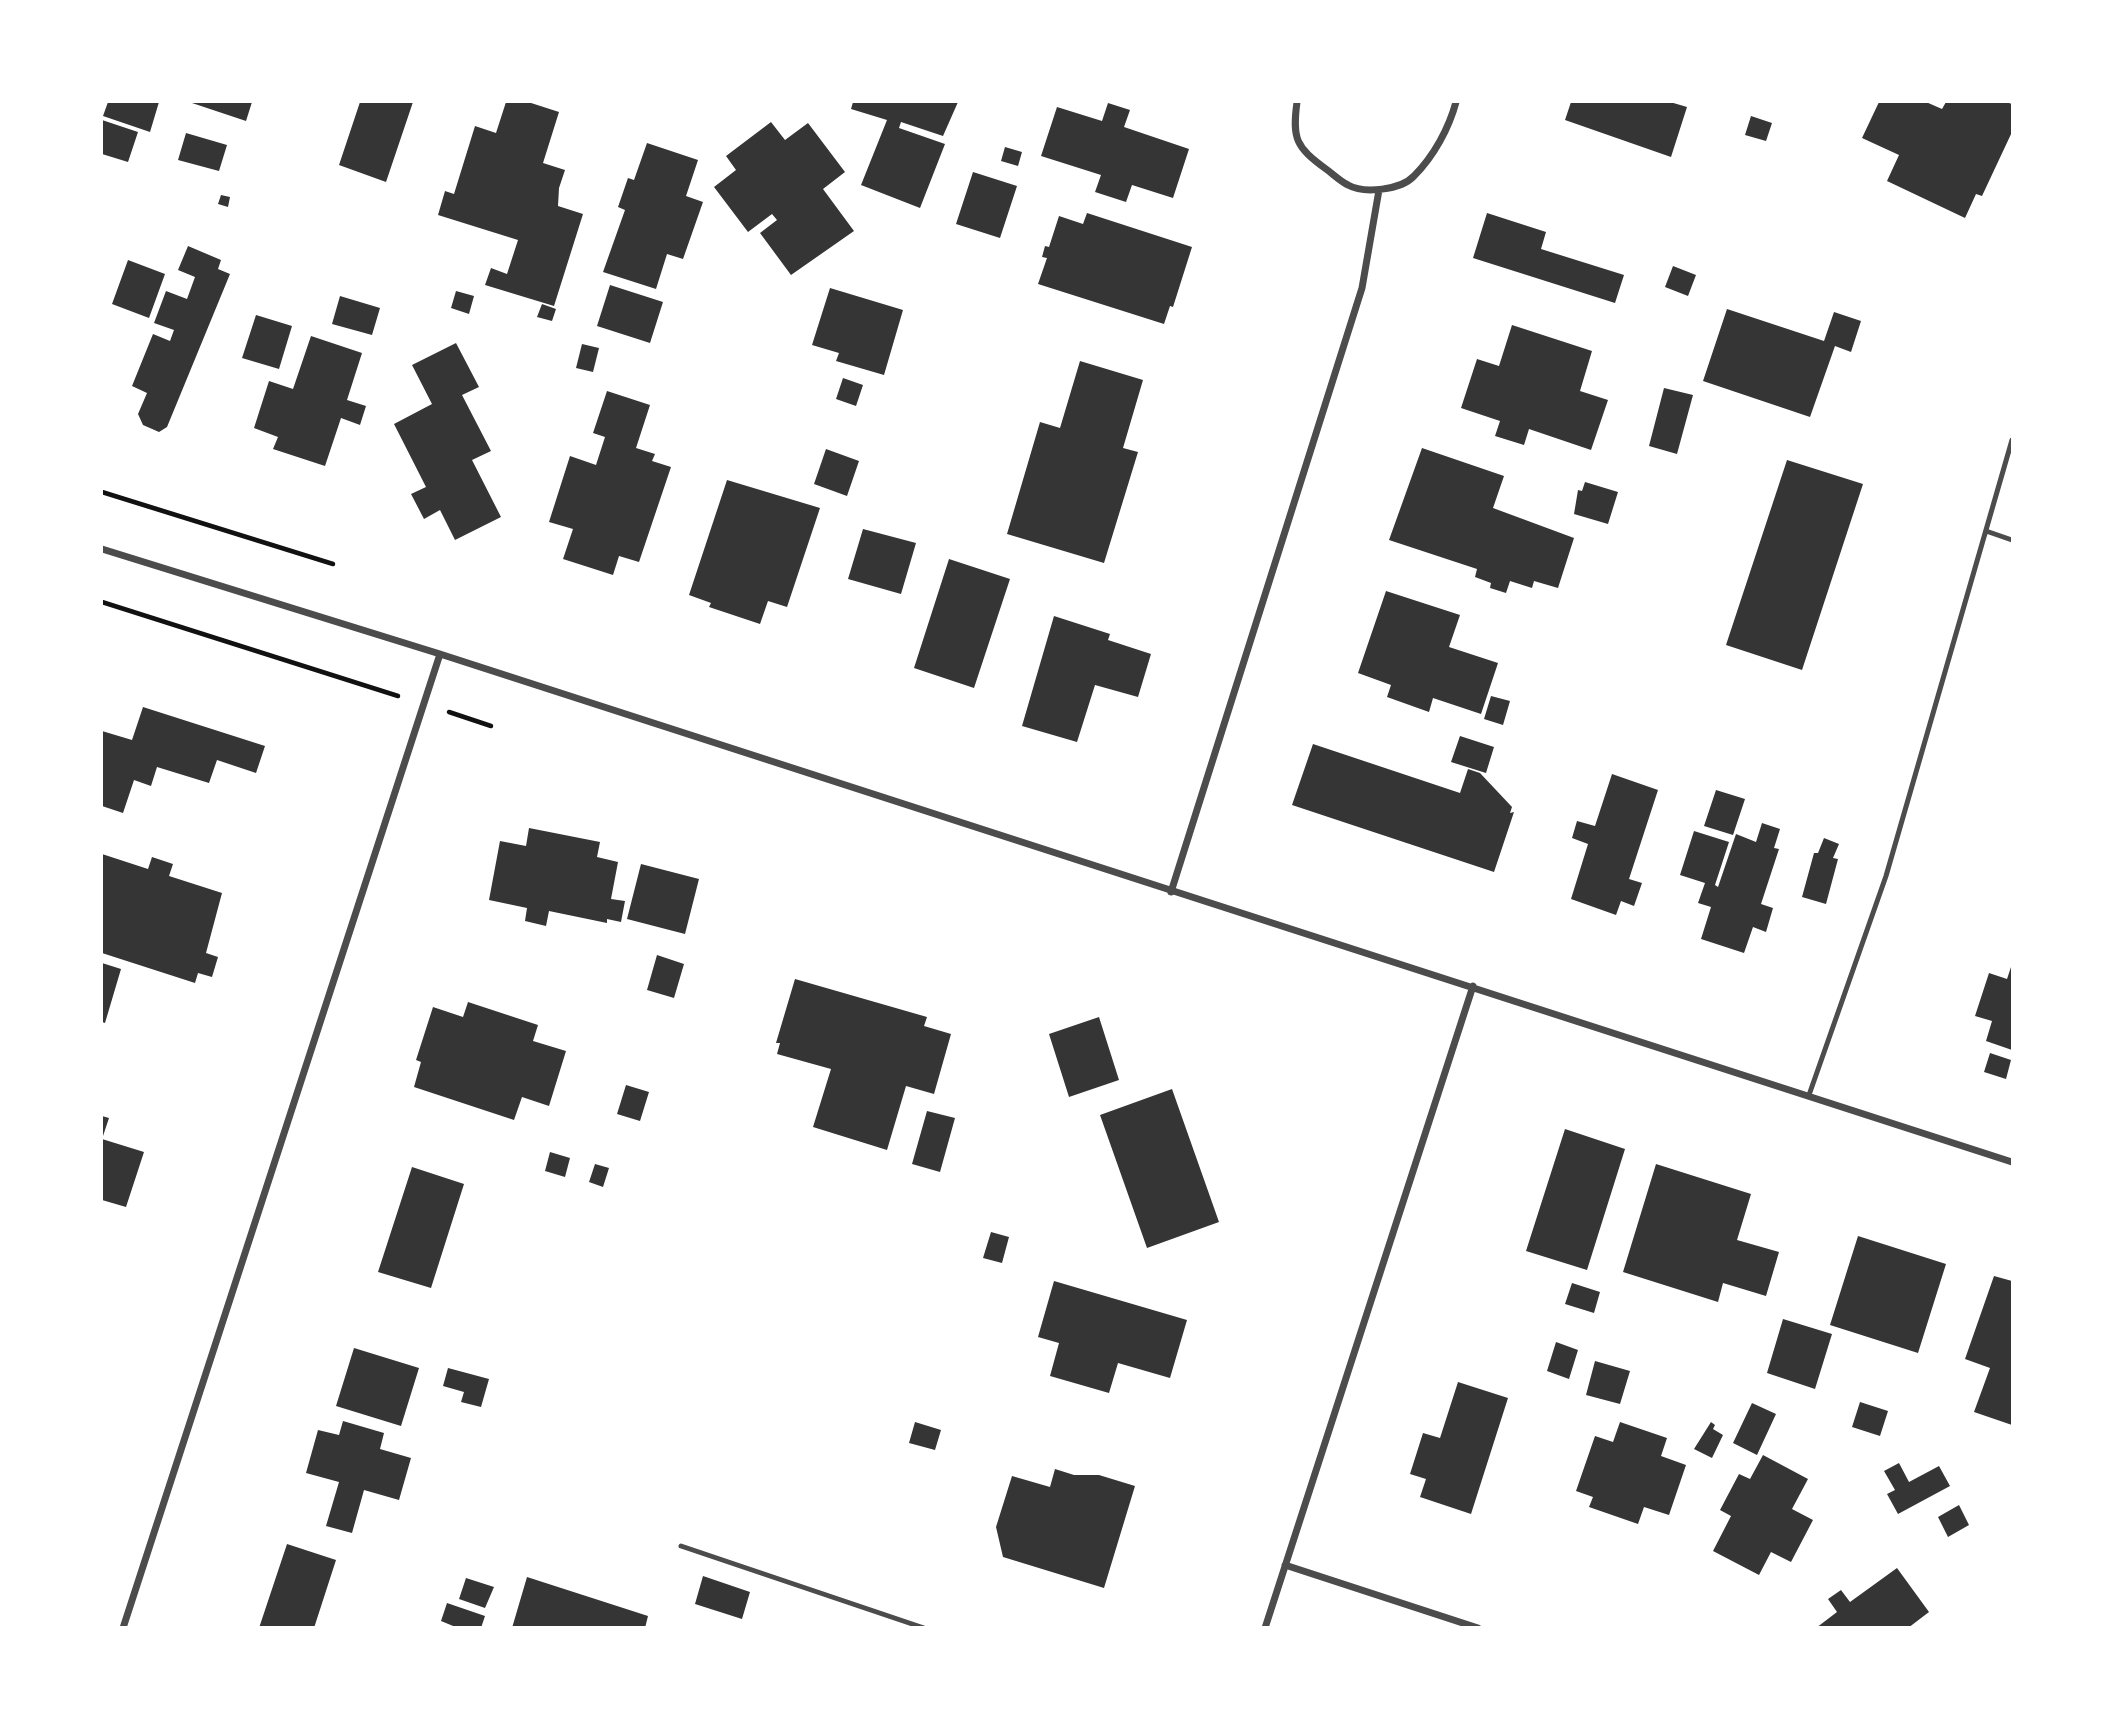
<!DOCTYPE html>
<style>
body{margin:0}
#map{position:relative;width:2114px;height:1729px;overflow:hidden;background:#fff;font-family:Inter,sans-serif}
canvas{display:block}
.frame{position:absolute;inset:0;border:103px solid #fff;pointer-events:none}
</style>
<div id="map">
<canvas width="2114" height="1729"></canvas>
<div class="frame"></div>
</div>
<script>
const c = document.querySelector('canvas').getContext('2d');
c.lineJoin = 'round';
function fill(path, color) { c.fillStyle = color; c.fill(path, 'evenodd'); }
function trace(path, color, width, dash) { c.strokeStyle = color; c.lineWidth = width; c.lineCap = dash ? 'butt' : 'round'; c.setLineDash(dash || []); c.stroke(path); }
fill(new Path2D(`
 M 108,102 L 159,102 L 150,132 L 103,116 Z
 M 189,102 L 252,102 L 246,121 Z
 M 360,102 L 413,102 L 386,182 L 339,165 Z
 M 506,102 L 528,102 L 559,112 L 543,163 L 565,170 L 559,188 L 558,206 L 583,214 L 554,306 L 485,285 L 491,268 L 507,274 L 518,240 L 438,215 L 445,191 L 454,194 L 475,126 L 496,133 Z
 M 853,102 L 958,102 L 943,136 L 901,122 L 899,128 L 945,144 L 920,208 L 861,185 L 887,120 L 851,109 Z
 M 1571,102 L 1670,102 L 1687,107 L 1671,157 L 1565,120 Z
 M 1879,102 L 1926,102 L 1942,109 L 1946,102 L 2006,102 L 2012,104 L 2012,132 L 1982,196 L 1976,194 L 1965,218 L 1887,181 L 1899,155 L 1862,138 Z
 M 1108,103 L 1130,110 L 1124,127 L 1189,149 L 1173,198 L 1132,185 L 1126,202 L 1095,192 L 1101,175 L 1041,156 L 1057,107 L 1102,121 Z
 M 1751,116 L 1772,123 L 1766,141 L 1745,135 Z
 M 102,120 L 138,132 L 128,162 L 102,154 Z
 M 771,122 L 785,140 L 808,123 L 845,172 L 823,189 L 854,231 L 791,275 L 760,233 L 777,220 L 772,214 L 748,232 L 714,187 L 736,170 L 726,156 Z
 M 186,133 L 227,145 L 219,171 L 178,160 Z
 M 647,143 L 698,160 L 686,196 L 703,202 L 683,259 L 667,254 L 656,289 L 603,272 L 625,210 L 618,207 L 628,178 L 634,180 Z
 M 1005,147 L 1022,152 L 1018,166 L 1001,161 Z
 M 973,172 L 1017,186 L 1000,238 L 956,224 Z
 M 221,195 L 230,197 L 228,207 L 218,204 Z
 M 1087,213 L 1192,247 L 1173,307 L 1170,306 L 1164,324 L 1038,284 L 1047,258 L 1042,257 L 1045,246 L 1049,247 L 1059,216 L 1083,224 Z
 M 1487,213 L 1546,232 L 1541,249 L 1624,275 L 1615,303 L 1473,258 Z
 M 188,246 L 221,260 L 218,269 L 230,274 L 167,427 L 159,432 L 143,425 L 138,414 L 147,393 L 132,386 L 153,334 L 170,341 L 174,330 L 154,323 L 166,291 L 187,299 L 195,277 L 178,270 Z
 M 128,260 L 165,274 L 149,318 L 112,304 Z
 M 1673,266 L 1696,275 L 1688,296 L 1665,287 Z
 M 610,285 L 663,302 L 650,343 L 597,326 Z
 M 830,288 L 903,310 L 884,375 L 836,361 L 839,353 L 812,345 Z
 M 456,291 L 474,296 L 469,314 L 451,308 Z
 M 340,296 L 380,308 L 372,335 L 332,324 Z
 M 542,304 L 556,309 L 552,321 L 537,317 Z
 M 1727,309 L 1824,341 L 1834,312 L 1861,321 L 1851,352 L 1835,346 L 1810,417 L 1703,381 Z
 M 256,315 L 292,326 L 279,369 L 242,358 Z
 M 1512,325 L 1592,351 L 1580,391 L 1608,400 L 1591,450 L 1529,429 L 1524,445 L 1495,436 L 1500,421 L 1461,408 L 1477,359 L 1499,366 Z
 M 311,336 L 362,353 L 347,400 L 366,406 L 360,425 L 341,418 L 325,466 L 273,449 L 278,437 L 254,428 L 269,381 L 293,389 Z
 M 456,343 L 479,387 L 462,395 L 491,451 L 472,460 L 501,517 L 455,540 L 440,510 L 424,519 L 411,494 L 426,487 L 394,424 L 432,404 L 412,365 Z
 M 582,344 L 599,348 L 593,372 L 576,368 Z
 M 1080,361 L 1143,380 L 1123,448 L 1138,452 L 1104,563 L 1007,534 L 1040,422 L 1060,428 Z
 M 843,378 L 863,385 L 856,406 L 836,399 Z
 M 1664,388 L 1693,395 L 1677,454 L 1649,446 Z
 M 607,391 L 650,405 L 636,448 L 655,454 L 652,461 L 671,467 L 639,562 L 619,556 L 613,575 L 563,559 L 573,529 L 549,522 L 570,456 L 596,465 L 605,437 L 593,433 Z
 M 1422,448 L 1504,476 L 1493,508 L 1574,538 L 1558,588 L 1534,581 L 1532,588 L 1510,581 L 1506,593 L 1490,588 L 1491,583 L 1475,577 L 1477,569 L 1389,540 Z
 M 826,449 L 859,461 L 847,496 L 814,484 Z
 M 1787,460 L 1863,484 L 1802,670 L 1726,645 Z
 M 727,480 L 820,508 L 787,607 L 768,601 L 760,624 L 709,607 L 711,603 L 689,595 Z
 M 1585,482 L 1618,492 L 1608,524 L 1574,514 L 1578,490 L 1582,491 Z
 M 863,529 L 916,543 L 901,594 L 848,579 Z
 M 949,559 L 1010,579 L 974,688 L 914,668 Z
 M 1386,591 L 1460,615 L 1449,647 L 1498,663 L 1481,714 L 1433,698 L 1429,712 L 1387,697 L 1391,685 L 1358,673 Z
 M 1054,616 L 1110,634 L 1108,640 L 1151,654 L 1138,697 L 1095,685 L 1077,742 L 1022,726 Z
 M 1491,696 L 1510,701 L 1503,725 L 1484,719 Z
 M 143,707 L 265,746 L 256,773 L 217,760 L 209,783 L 157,767 L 151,786 L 134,780 L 123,813 L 102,806 L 102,731 L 132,740 Z
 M 1460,736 L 1494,747 L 1486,773 L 1451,762 Z
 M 1313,744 L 1460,793 L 1468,769 L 1480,773 L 1512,807 L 1510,813 L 1514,812 L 1494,872 L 1292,805 Z
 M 1612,774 L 1658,790 L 1629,879 L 1642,883 L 1634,906 L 1621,901 L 1616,915 L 1571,899 L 1588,844 L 1572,838 L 1577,821 L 1595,826 Z
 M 1716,790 L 1745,799 L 1733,835 L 1704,826 Z
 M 1762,823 L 1780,829 L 1774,848 L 1779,849 L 1761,904 L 1773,908 L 1766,932 L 1753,927 L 1744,953 L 1701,939 L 1711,907 L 1698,903 L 1705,883 L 1680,875 L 1694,831 L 1729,842 L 1715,885 L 1718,887 L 1736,834 L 1756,842 Z
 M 529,828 L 600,842 L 597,857 L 618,862 L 611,899 L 625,901 L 621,922 L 607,919 L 607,923 L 549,911 L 546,926 L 525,921 L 527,908 L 489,900 L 500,841 L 526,846 Z
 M 1824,838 L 1839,844 L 1833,858 L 1838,859 L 1826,904 L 1802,897 L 1814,853 L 1818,853 Z
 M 102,854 L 148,869 L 152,857 L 173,864 L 169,876 L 222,893 L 206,953 L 218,957 L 212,977 L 198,973 L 195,983 L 102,953 Z
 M 641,864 L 699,879 L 685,934 L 627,919 Z
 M 657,955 L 684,964 L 674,998 L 647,990 Z
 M 102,963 L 121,969 L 105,1023 L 102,1022 Z
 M 2012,964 L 2012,1050 L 1986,1041 L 1992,1021 L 1975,1016 L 1989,973 L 2007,979 Z
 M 795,979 L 927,1017 L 924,1026 L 951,1034 L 934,1094 L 906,1086 L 887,1150 L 813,1127 L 831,1069 L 777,1054 L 780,1043 L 776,1043 Z
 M 468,1002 L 538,1025 L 533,1041 L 566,1051 L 549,1106 L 522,1097 L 514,1120 L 414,1087 L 421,1062 L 416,1060 L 433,1007 L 463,1017 Z
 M 1099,1017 L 1119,1080 L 1069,1097 L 1049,1034 Z
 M 1990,1053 L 2011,1060 L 2006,1079 L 1984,1072 Z
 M 626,1085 L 649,1092 L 640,1121 L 617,1114 Z
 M 1172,1089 L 1219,1222 L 1147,1248 L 1100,1115 Z
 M 927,1111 L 955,1118 L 940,1172 L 912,1164 Z
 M 102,1116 L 109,1118 L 102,1139 L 144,1152 L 126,1207 L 102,1200 Z
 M 1565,1129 L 1625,1149 L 1587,1270 L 1526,1251 Z
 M 550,1152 L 570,1158 L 565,1177 L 545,1171 Z
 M 595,1164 L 609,1168 L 603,1187 L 589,1182 Z
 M 1656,1164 L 1751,1194 L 1737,1240 L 1779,1252 L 1766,1296 L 1723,1283 L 1718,1302 L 1623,1272 Z
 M 412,1167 L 464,1184 L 431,1288 L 378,1272 Z
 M 991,1232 L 1009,1237 L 1002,1263 L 983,1258 Z
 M 1858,1236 L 1946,1264 L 1918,1353 L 1830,1325 Z
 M 1994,1276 L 2012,1281 L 2012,1425 L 1974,1412 L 1990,1368 L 1965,1359 Z
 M 1054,1281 L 1187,1320 L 1170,1378 L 1118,1363 L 1109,1393 L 1050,1376 L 1059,1343 L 1038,1337 Z
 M 1572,1283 L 1600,1292 L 1594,1313 L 1565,1304 Z
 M 1783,1319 L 1832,1334 L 1815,1389 L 1767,1373 Z
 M 1556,1342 L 1578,1350 L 1569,1379 L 1547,1371 Z
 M 354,1348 L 419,1368 L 401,1426 L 336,1406 Z
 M 1595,1361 L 1630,1371 L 1620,1404 L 1586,1395 Z
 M 448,1368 L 489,1379 L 481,1407 L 461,1402 L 464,1392 L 443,1386 Z
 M 1458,1382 L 1508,1398 L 1471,1514 L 1420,1497 L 1426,1479 L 1410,1474 L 1423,1433 L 1440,1438 Z
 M 1860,1402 L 1888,1411 L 1880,1436 L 1852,1427 Z
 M 1752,1403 L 1776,1414 L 1757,1455 L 1733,1443 Z
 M 343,1421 L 384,1433 L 380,1449 L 411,1458 L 399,1500 L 364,1490 L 352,1533 L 326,1526 L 339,1482 L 306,1473 L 318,1430 L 339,1435 Z
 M 915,1422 L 941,1430 L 935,1450 L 909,1443 Z
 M 1620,1422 L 1667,1438 L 1661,1456 L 1686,1465 L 1669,1515 L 1644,1507 L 1638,1524 L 1589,1507 L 1593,1497 L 1576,1491 L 1595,1436 L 1613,1442 Z
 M 1711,1422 L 1715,1425 L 1713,1429 L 1723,1435 L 1712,1458 L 1694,1449 Z
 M 1763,1455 L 1808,1479 L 1792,1509 L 1813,1520 L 1791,1562 L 1771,1552 L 1759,1575 L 1713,1551 L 1731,1516 L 1720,1510 L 1739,1474 L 1750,1479 Z
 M 1899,1463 L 1909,1482 L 1939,1466 L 1950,1486 L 1898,1514 L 1887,1494 L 1895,1490 L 1884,1471 Z
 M 1055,1469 L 1074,1475 L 1099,1475 L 1135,1486 L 1104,1588 L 1003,1557 L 996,1527 L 1012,1476 L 1050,1487 Z
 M 1959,1505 L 1969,1525 L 1948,1537 L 1938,1517 Z
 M 287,1544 L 336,1560 L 314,1628 L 259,1628 Z
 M 1897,1568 L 1929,1612 L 1908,1628 L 1816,1628 L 1837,1612 L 1828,1599 L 1841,1590 L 1850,1602 Z
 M 703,1576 L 750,1592 L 742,1619 L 695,1604 Z
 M 527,1577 L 648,1616 L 645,1628 L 512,1628 Z
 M 466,1578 L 494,1587 L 485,1608 L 459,1599 Z
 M 447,1603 L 485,1616 L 481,1628 L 458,1628 L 441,1621 Z`), '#353535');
trace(new Path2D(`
 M 102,492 L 333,564
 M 102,602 L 398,696
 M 449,712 L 491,726`), '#111', 4.5);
trace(new Path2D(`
 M 1986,531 L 2012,540
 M 1809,1095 L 1886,876 L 2012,440
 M 681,1546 L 924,1628`), '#4c4c4c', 5);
trace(new Path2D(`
 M 1297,102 C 1292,139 1296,147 1326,169 C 1333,174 1340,181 1348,185 C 1364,194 1401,190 1414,176 C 1434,156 1449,128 1456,102
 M 102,549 L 440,654 L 2012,1162
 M 1171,892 L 1362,288 L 1379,190
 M 1285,1565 L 1478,1628
 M 123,1628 L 440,654
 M 1265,1628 L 1473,986`), '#4c4c4c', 7);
</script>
